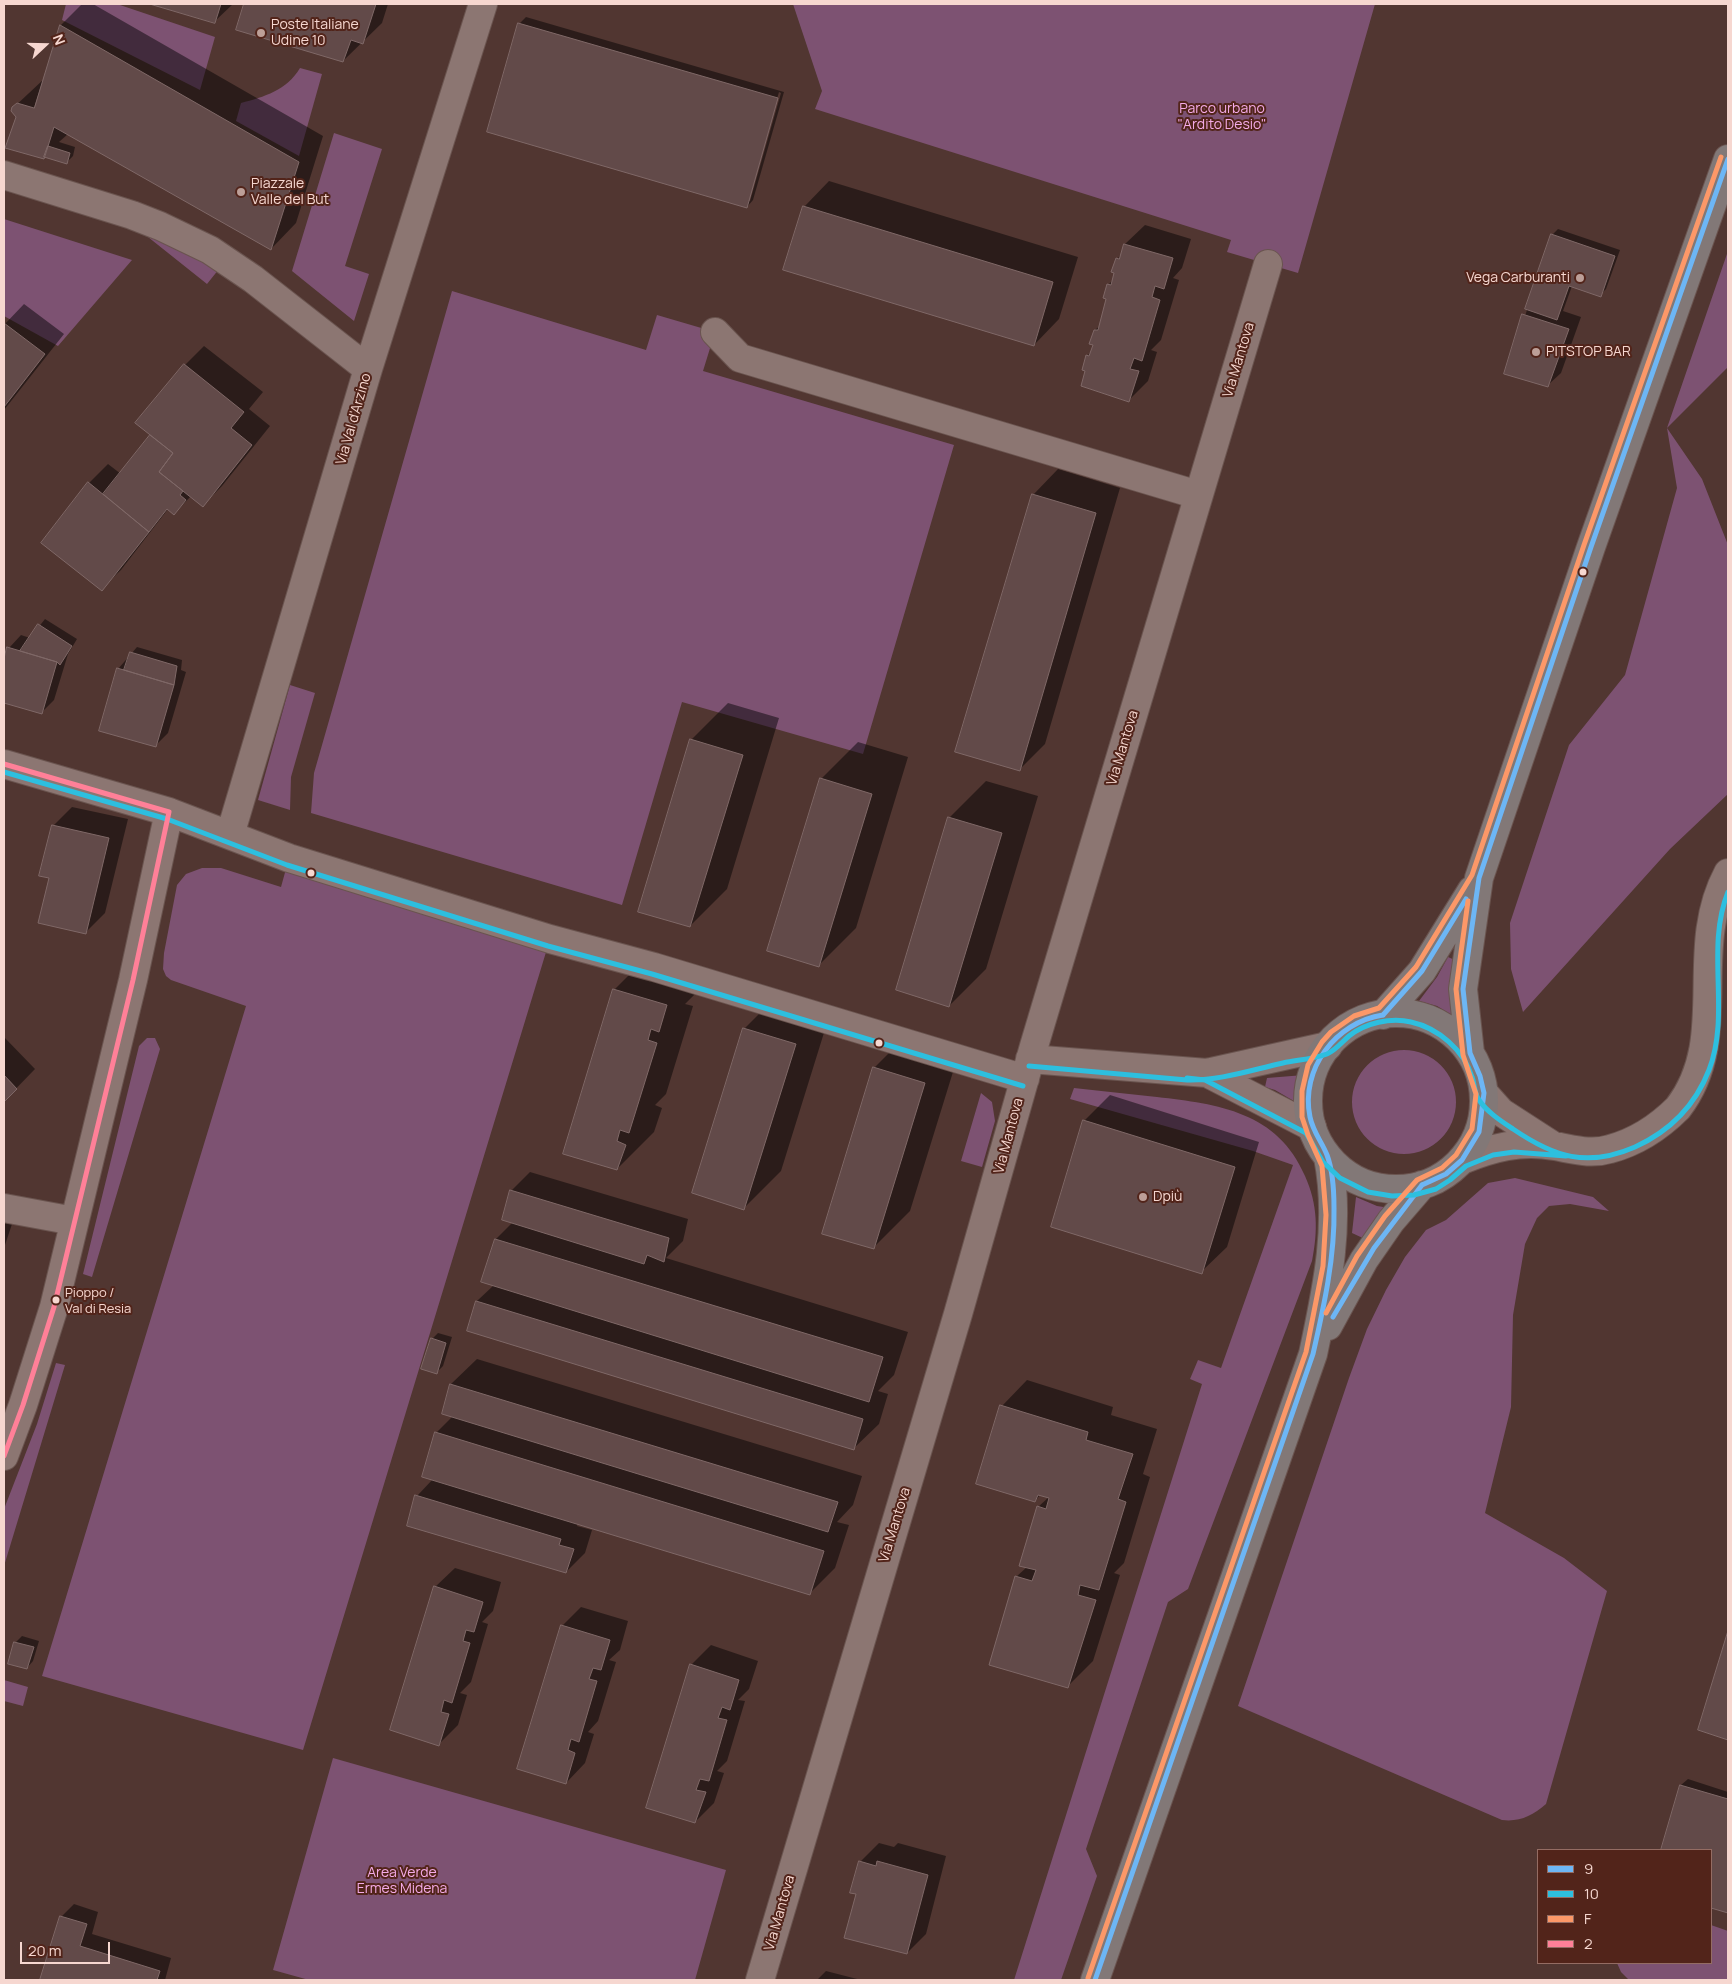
<!DOCTYPE html>
<meta charset="utf-8">
<style>
body{margin:0}
#map{position:relative;width:1732px;height:1984px;overflow:hidden;background:#513631;font-family:Manrope,sans-serif}
canvas{display:block}
.frame{position:absolute;inset:0;border:5px solid #f6d7d0;pointer-events:none}
.legend{position:absolute;left:1537px;top:1849px;width:175px;height:115px;box-sizing:border-box;background:#52241a;border:1px solid #946c63;margin:0;padding:6px 9px;list-style:none;font-size:15px;color:#f6d7d0}
.legend li{display:flex;align-items:center;gap:10px;height:25px}
.legend b{width:25px;border:1px solid #946c63}
.north{position:absolute;left:20px;top:20px;width:50px;height:50px;-webkit-text-stroke:4px #52241a;paint-order:stroke;rotate:69deg;font-size:14px;font-weight:700;line-height:20px;text-align:center;color:#f6d7d0}
.north::after{content:'';display:block;margin:auto;width:18px;height:22px;background:#f6d7d0;clip-path:polygon(50% 0,100% 100%,50% 72%,0 100%)}
.scale{position:absolute;left:20px;top:1942px;width:90px;height:22px;box-sizing:border-box;border:2px solid #f6d7d0;border-top:0;padding-left:6px;font-size:15px;line-height:18px;white-space:nowrap;color:#f6d7d0;-webkit-text-stroke:4px #52241a;paint-order:stroke}
</style>
<div id="map">
<canvas width="1732" height="1984"></canvas>
<div class="frame"></div>
<ul class="legend">
<li><b style="height:6px;background:#6db6f5"></b>9</li>
<li><b style="height:6px;background:#2dbfdf"></b>10</li>
<li><b style="height:6px;background:#fc9868"></b>F</li>
<li><b style="height:6px;background:#ff8098"></b>2</li>
</ul>
<div class="north">N</div>
<div class="scale">20 m</div>
</div>
<script>
const c = document.querySelector('canvas').getContext('2d');
c.lineJoin = 'round';
function fill(path, color) { c.fillStyle = color; c.fill(path, 'evenodd'); }
function trace(path, color, width, dash) { c.strokeStyle = color; c.lineWidth = width; c.lineCap = dash ? 'butt' : 'round'; c.setLineDash(dash || []); c.stroke(path); }
function drawText(font, color, halo, rows, align = 'center') {
  c.font = font + ' Manrope,sans-serif'; c.lineWidth = 4; c.setLineDash([]); c.textBaseline = 'middle'; c.strokeStyle = halo; c.fillStyle = color; for (const [text, x, y, turn = 0] of rows) {
    c.save(); c.translate(x, y); c.rotate((+turn || 0) * Math.PI / 180); c.textAlign = isNaN(turn) ? turn : align; if (halo) c.strokeText(text, 0, 0); c.fillText(text, 0, 0); c.restore();
  }
}
fill(new Path2D(`
 M 66,4 L 117,4 L 215,37 L 200,90 L 62,20 Z
 M 793,4 L 1375,4 L 1298,273 L 1227,252 L 1231,240 L 815,109 L 822,91 Z
 M 300,68 L 322,74 L 299,156 L 236,121 L 241,103 C 264,97 287,90 300,68 Z
 M 334,133 L 382,149 L 345,266 L 369,274 L 354,321 L 292,271 Z
 M 4,219 L 132,260 L 58,346 L 4,316 Z
 M 148,237 L 169,244 L 219,269 L 207,284 Z
 M 1728,251 L 1728,367 L 1667,428 L 1702,479 L 1728,545 L 1728,794 L 1670,849 L 1523,1012 L 1511,969 L 1510,923 L 1569,745 L 1625,675 L 1677,488 L 1667,428 Z
 M 452,291 L 646,350 L 657,315 L 715,332 L 703,371 L 954,445 L 863,754 L 682,702 L 622,905 L 311,813 L 314,773 Z
 M 290,685 L 315,693 L 291,777 L 290,810 L 258,800 Z
 M 289,858 L 550,939 L 303,1750 L 42,1676 L 246,1006 L 171,980 L 166,976 L 163,969 L 164,953 L 177,885 L 186,874 L 202,868 L 221,868 L 281,887 Z
 M 1448,957 L 1457,961 L 1451,984 L 1452,1015 L 1437,1006 L 1419,1001 L 1437,977 Z
 M 147,1038 L 155,1038 L 160,1049 L 92,1277 L 83,1274 L 139,1046 Z
 M1352 1102a52 52 0 1 1 104 0a52 52 0 1 1-104 0Z
 M 1304,1075 L 1299,1104 L 1275,1090 L 1265,1087 L 1267,1078 Z
 M 1074,1088 C 1101,1091 1129,1094 1157,1097 C 1218,1104 1278,1112 1305,1176 C 1318,1205 1318,1231 1312,1261 L 1188,1589 L 1168,1602 L 1086,1849 L 1097,1876 L 1061,1980 L 1014,1980 L 1202,1384 L 1190,1379 L 1198,1360 L 1221,1368 L 1293,1165 L 1253,1151 L 1070,1099 Z
 M 981,1093 L 992,1102 L 995,1121 L 982,1167 L 961,1161 Z
 M 1515,1178 L 1593,1197 L 1609,1211 L 1570,1204 L 1549,1206 L 1537,1218 L 1525,1244 L 1513,1315 L 1511,1407 L 1485,1513 L 1564,1558 L 1607,1591 L 1546,1804 C 1532,1816 1520,1822 1502,1820 L 1238,1706 L 1349,1378 L 1367,1329 L 1386,1290 L 1405,1257 L 1426,1230 L 1446,1220 L 1488,1183 Z
 M 1356,1197 L 1377,1206 L 1390,1208 L 1367,1240 L 1352,1233 Z
 M 56,1363 L 65,1365 L 4,1566 L 4,1509 L 37,1424 Z
 M 4,1680 L 28,1687 L 23,1706 L 4,1701 Z
 M 333,1758 L 726,1870 L 695,1980 L 309,1980 L 273,1970 Z
 M 1711,1925 L 1728,1931 L 1728,1980 L 1629,1980 L 1621,1972 L 1617,1963 L 1711,1963 Z`), '#7d5272');
fill(new Path2D(`
 M 82,4 L 93,4 L 323,136 L 296,223 L 271,249 L 68,134 L 59,142 L 75,147 L 73,156 L 67,162 L 45,156 L 17,117 L 13,108 L 44,79 L 61,25 Z
 M 155,4 L 233,4 L 214,22 Z
 M 245,4 L 388,4 L 382,23 L 343,61 L 238,29 Z
 M 526,17 L 784,92 L 753,200 L 747,207 L 489,132 L 520,23 ZM 779,92 L 781,93 L 750,201 L 748,201 Z
 M 829,181 L 1078,257 L 1059,319 L 1034,345 L 804,207 Z
 M 1145,225 L 1191,239 L 1182,268 L 1173,278 L 1179,280 L 1161,340 L 1151,350 L 1157,352 L 1148,381 L 1129,400 L 1086,371 L 1087,356 L 1092,351 L 1095,330 L 1101,325 L 1108,298 L 1108,285 L 1114,279 L 1117,259 L 1122,254 L 1125,244 Z
 M 1558,229 L 1620,250 L 1606,289 L 1600,295 L 1572,286 L 1563,311 L 1581,317 L 1561,373 L 1548,385 L 1506,373 L 1552,235 Z
 M 24,304 L 64,334 L 4,410 L 4,325 Z
 M 204,346 L 263,392 L 249,409 L 270,426 L 222,486 L 203,505 L 191,496 L 174,514 L 168,509 L 121,570 L 101,589 L 89,483 L 108,464 L 121,474 L 152,435 L 185,365 Z
 M 1058,469 L 1120,488 L 1045,744 L 1019,770 L 1033,495 Z
 M 45,619 L 77,639 L 68,654 L 54,700 L 41,713 L 4,701 L 4,663 L 9,648 L 21,635 L 30,638 Z
 M 137,647 L 182,660 L 181,670 L 186,672 L 168,733 L 156,745 L 118,669 Z
 M 728,703 L 779,718 L 727,889 L 690,926 L 692,739 Z
 M 858,742 L 908,757 L 856,928 L 819,965 L 821,779 Z
 M 986,781 L 1038,796 L 986,969 L 949,1006 L 949,818 Z
 M 72,807 L 128,819 L 105,913 L 86,932 L 50,877 L 53,826 Z
 M 651,953 L 696,993 L 685,1004 L 693,1006 L 666,1094 L 655,1105 L 662,1108 L 654,1132 L 617,1169 L 614,990 Z
 M 781,992 L 832,1007 L 781,1171 L 744,1208 L 744,1029 Z
 M 911,1031 L 961,1046 L 910,1211 L 873,1248 L 874,1068 Z
 M 4,1037 L 35,1069 L 4,1101 Z
 M 1110,1095 L 1259,1142 L 1227,1247 L 1201,1272 L 1084,1121 Z
 M 530,1172 L 688,1219 L 683,1241 L 666,1258 L 908,1332 L 894,1375 L 878,1391 L 888,1394 L 879,1424 L 853,1449 L 468,1330 L 477,1301 L 494,1285 L 496,1239 L 513,1222 L 511,1191 Z
 M 4,1197 L 19,1203 L 4,1248 Z
 M 438,1333 L 452,1337 L 443,1366 L 437,1372 L 432,1339 Z
 M 477,1359 L 862,1476 L 853,1505 L 837,1522 L 849,1525 L 835,1568 L 810,1593 L 578,1523 L 577,1526 L 592,1530 L 585,1553 L 566,1572 L 417,1496 L 433,1479 L 436,1433 L 453,1416 L 443,1413 L 451,1384 Z
 M 1027,1380 L 1113,1407 L 1111,1415 L 1157,1429 L 1143,1474 L 1150,1477 L 1124,1563 L 1114,1573 L 1120,1575 L 1093,1661 L 1067,1687 L 1016,1577 L 1027,1567 L 1038,1507 L 1049,1497 L 1041,1494 L 1035,1501 L 1002,1406 Z
 M 455,1568 L 501,1582 L 493,1611 L 482,1622 L 488,1624 L 471,1682 L 460,1693 L 467,1695 L 458,1725 L 439,1744 L 435,1587 Z
 M 581,1607 L 628,1621 L 620,1650 L 609,1660 L 616,1662 L 598,1721 L 588,1732 L 594,1734 L 585,1763 L 566,1783 L 562,1626 Z
 M 22,1636 L 39,1641 L 33,1661 L 27,1668 L 10,1663 L 16,1642 Z
 M 1728,1636 L 1728,1738 L 1700,1729 Z
 M 711,1645 L 758,1661 L 749,1689 L 738,1700 L 745,1701 L 727,1761 L 717,1771 L 724,1773 L 714,1803 L 695,1822 L 691,1665 Z
 M 1688,1779 L 1728,1792 L 1728,1911 L 1711,1906 L 1711,1850 L 1662,1850 L 1681,1785 Z
 M 879,1843 L 894,1847 L 898,1843 L 946,1856 L 926,1934 L 907,1953 L 857,1893 L 860,1862 Z
 M 74,1904 L 98,1912 L 92,1934 L 171,1958 L 165,1980 L 42,1980 L 61,1917 Z
 M 826,1971 L 861,1980 L 817,1980 Z`), '#0007');
const building = new Path2D(`
 M 150,4 L 221,4 L 215,23 Z
 M 244,4 L 376,4 L 363,44 L 351,40 L 343,62 L 236,30 Z
 M 518,23 L 778,98 L 747,208 L 487,132 Z
 M 60,25 L 299,162 L 271,250 L 54,127 L 44,159 L 5,148 L 16,117 L 11,111 L 12,107 L 17,103 L 34,108 Z
 M 48,146 L 70,153 L 67,164 L 44,157 Z
 M 803,206 L 1053,282 L 1034,346 L 783,270 Z
 M 1551,234 L 1615,256 L 1601,297 L 1569,286 L 1557,320 L 1525,309 Z
 M 1124,244 L 1173,258 L 1164,289 L 1155,286 L 1152,297 L 1160,300 L 1142,361 L 1134,358 L 1130,369 L 1139,371 L 1129,402 L 1081,386 L 1085,371 L 1082,370 L 1086,355 L 1089,356 L 1093,345 L 1089,344 L 1094,330 L 1098,330 L 1106,299 L 1103,298 L 1107,284 L 1111,285 L 1114,273 L 1111,272 L 1116,258 L 1119,259 Z
 M 1522,314 L 1569,329 L 1548,387 L 1504,374 Z
 M 4,323 L 45,354 L 4,407 Z
 M 184,364 L 244,412 L 231,428 L 252,445 L 203,507 L 159,472 L 173,453 L 135,423 Z
 M 150,435 L 173,453 L 159,472 L 183,491 L 180,495 L 186,500 L 174,515 L 167,509 L 149,532 L 103,494 Z
 M 88,482 L 149,532 L 102,591 L 41,543 Z
 M 1032,494 L 1096,513 L 1020,771 L 955,752 Z
 M 38,624 L 72,646 L 60,665 L 57,662 L 20,651 Z
 M 7,647 L 57,662 L 42,714 L 4,703 L 4,659 Z
 M 130,652 L 177,666 L 174,685 L 124,670 Z
 M 117,668 L 174,685 L 156,747 L 99,731 Z
 M 690,739 L 743,755 L 690,927 L 638,912 Z
 M 820,778 L 872,794 L 819,967 L 767,951 Z
 M 948,817 L 1002,833 L 949,1007 L 896,990 Z
 M 52,825 L 109,838 L 86,934 L 38,923 L 49,878 L 39,876 Z
 M 613,989 L 667,1005 L 659,1032 L 651,1029 L 648,1040 L 657,1043 L 629,1133 L 620,1130 L 617,1141 L 626,1145 L 617,1170 L 563,1154 Z
 M 743,1028 L 796,1044 L 744,1210 L 692,1193 Z
 M 873,1067 L 925,1083 L 874,1249 L 822,1234 Z
 M 4,1075 L 17,1089 L 4,1102 Z
 M 1083,1120 L 1235,1167 L 1202,1274 L 1051,1227 Z
 M 510,1190 L 669,1238 L 664,1262 L 647,1255 L 644,1264 L 502,1220 Z
 M 495,1239 L 883,1357 L 869,1402 L 481,1282 Z
 M 476,1301 L 863,1419 L 854,1450 L 467,1331 Z
 M 431,1338 L 446,1343 L 437,1374 L 421,1369 Z
 M 450,1384 L 838,1502 L 828,1532 L 442,1414 Z
 M 1000,1405 L 1088,1432 L 1086,1440 L 1133,1454 L 1118,1499 L 1126,1502 L 1099,1590 L 1080,1585 L 1078,1595 L 1096,1600 L 1068,1688 L 989,1665 L 1015,1576 L 1032,1581 L 1036,1570 L 1019,1566 L 1037,1506 L 1046,1509 L 1049,1498 L 1038,1495 L 1035,1502 L 976,1484 Z
 M 435,1432 L 824,1551 L 810,1595 L 422,1477 Z
 M 415,1495 L 561,1539 L 559,1545 L 574,1549 L 566,1573 L 407,1526 Z
 M 434,1586 L 483,1602 L 474,1632 L 466,1630 L 463,1641 L 470,1643 L 452,1703 L 444,1700 L 441,1712 L 449,1714 L 439,1746 L 390,1730 Z
 M 561,1625 L 610,1640 L 601,1670 L 593,1668 L 589,1679 L 597,1681 L 579,1742 L 571,1739 L 568,1750 L 575,1753 L 566,1784 L 517,1769 Z
 M 1728,1631 L 1728,1740 L 1698,1730 Z
 M 14,1642 L 34,1647 L 27,1669 L 8,1664 Z
 M 690,1664 L 739,1680 L 730,1710 L 722,1707 L 718,1718 L 727,1720 L 709,1781 L 700,1779 L 696,1790 L 706,1792 L 695,1823 L 646,1808 Z
 M 1680,1785 L 1728,1799 L 1728,1913 L 1711,1908 L 1711,1850 L 1661,1850 Z
 M 859,1861 L 876,1866 L 877,1861 L 928,1875 L 907,1954 L 844,1938 L 856,1894 L 850,1893 Z
 M 60,1916 L 87,1924 L 80,1946 L 160,1971 L 157,1980 L 40,1980 Z`);
fill(building, '#624a49');
trace(building, '#7f6867', 1);
const street = new Path2D(`
 M 4,175 L 132,215 L 160,226 L 210,250 L 253,279 L 368,369
 M 715,332 L 740,358 L 1198,495
 M 4,764 L 169,812 L 289,858 L 550,939 L 654,967 L 1025,1079
 M 230,835 L 368,369 L 483,4
 M 1030,1059 L 1207,1073 L 1328,1046
 M 1207,1073 L 1312,1127
 M 4,1208 L 74,1221
 M 4,1456 L 23,1405 L 54,1307 L 133,980 L 169,812
 M 760,1980 L 958,1314 L 1034,1046 L 1268,264`);
const secondary = new Path2D(`
 M 1484,1093 L 1501,1112 L 1552,1145
 M 1462,1160 C 1492,1148 1520,1140 1554,1146 C 1573,1149 1590,1155 1610,1149 C 1636,1142 1659,1127 1678,1108 C 1732,1038 1686,951 1728,873`);
const primary = new Path2D(`
 M1308 1101a88 88 0 1 1 176 0a88 88 0 1 1-176 0Z
 M 1383,1015 L 1422,971 L 1472,890
 M 1470,1053 L 1463,989 L 1479,878 L 1591,547 L 1728,159
 M 1328,1326 L 1364,1260 L 1391,1221 L 1422,1185
 M 1095,1980 L 1313,1354 C 1327,1288 1341,1224 1328,1157`);
trace(street, '#6a544f', 30);
trace(secondary, '#6a544f', 30);
trace(primary, '#6a544f', 30);
trace(street, '#8c7672', 28);
trace(secondary, '#8c7672', 28);
trace(primary, '#827877', 28);
trace(new Path2D(`
 M 1383,1015 L 1422,971 L 1466,899
 M 1422,1185 L 1446,1174 L 1462,1160 L 1479,1132 L 1484,1093 L 1480,1076 L 1470,1053 L 1463,989 L 1479,878 L 1591,547 L 1728,159
 M 1333,1317 L 1374,1248 L 1422,1185
 M 1095,1980 L 1313,1354 C 1324,1306 1335,1257 1334,1208 C 1334,1191 1333,1171 1327,1155 C 1322,1142 1313,1132 1310,1117 C 1300,1069 1336,1022 1383,1015`), '#6db6f5', 5);
trace(new Path2D(`
 M 4,772 L 167,819 L 287,865 L 548,946 L 652,974 L 1023,1086
 M 1029,1066 L 1187,1080 C 1219,1081 1251,1070 1283,1063 C 1297,1060 1313,1059 1327,1054 C 1336,1050 1342,1042 1349,1036 C 1365,1023 1391,1017 1411,1022 C 1438,1028 1464,1050 1472,1077 C 1475,1085 1474,1093 1479,1100 C 1487,1112 1501,1121 1513,1129 C 1554,1157 1587,1168 1635,1147 C 1670,1131 1695,1106 1709,1070 C 1731,1013 1705,949 1728,892
 M 1187,1078 L 1205,1080 L 1306,1133 L 1323,1162 L 1340,1178 L 1368,1192 L 1392,1196 L 1414,1195 L 1436,1189 L 1450,1180 L 1466,1166 L 1493,1155 L 1514,1152 L 1566,1156`), '#2dbfdf', 5);
trace(new Path2D(`
 M 1326,1313 L 1357,1256 L 1385,1216 L 1417,1180 L 1442,1168 L 1456,1155 L 1472,1129 L 1476,1094 L 1463,1055 L 1456,989 L 1468,901
 M 1088,1978 L 1306,1352 L 1323,1266 L 1326,1215 L 1322,1166 L 1308,1135 L 1302,1117 L 1302,1091 L 1308,1065 L 1322,1042 L 1331,1032 L 1354,1016 L 1379,1008 L 1416,967 L 1472,875 L 1584,545 L 1721,157`), '#fc9868', 5);
trace(new Path2D(`
 M 4,764 L 169,812
 M 4,1456 L 23,1405 L 54,1307 L 133,980 L 169,812`), '#ff8098', 5);
for (const [x, y, r, color] of [
 [261,33,5,"#bc9f98"],
 [241,192,5,"#bc9f98"],
 [1580,278,5,"#bc9f98"],
 [1536,352,5,"#bc9f98"],
 [1583,572,4.5,"#f6d7d0"],
 [311,873,4.5,"#f6d7d0"],
 [879,1043,4.5,"#f6d7d0"],
 [1143,1197,5,"#bc9f98"],
 [56,1300,4.5,"#f6d7d0"]
]) { const dot = new Path2D(); dot.arc(x, y, r, 0, 2 * Math.PI); c.fillStyle = color; c.fill(dot); trace(dot, '#52241a', 2); }
drawText('13px', '#f6d7d0', '#52241a', [
 ["Pioppo /",65,1293],
 ["Val di Resia",65,1309]
], 'left');
drawText('14px', '#f6d7d0', '#52241a', [
 ["Poste Italiane",271,25],
 ["Udine 10",271,41],
 ["Piazzale",251,184],
 ["Valle del But",251,200],
 ["Vega Carburanti",1570,278,"right"],
 ["PITSTOP BAR",1546,352],
 ["Dpiù",1153,1197]
], 'left');
drawText('14px', '#f4abe7', '#52241a', [
 ["Parco urbano",1222,109],
 ["\"Ardito Desio\"",1222,125],
 ["Area Verde",402,1873],
 ["Ermes Midena",402,1889]
]);
drawText('14px', '#f6d7d0', '#52241a', [
 ["Via Mantova",1239,360,-73],
 ["Via Val d'Arzino",354,419,-74],
 ["Via Mantova",1123,748,-73],
 ["Via Mantova",1009,1136,-75],
 ["Via Mantova",895,1525,-73],
 ["Via Mantova",780,1913,-74]
]);
</script>
